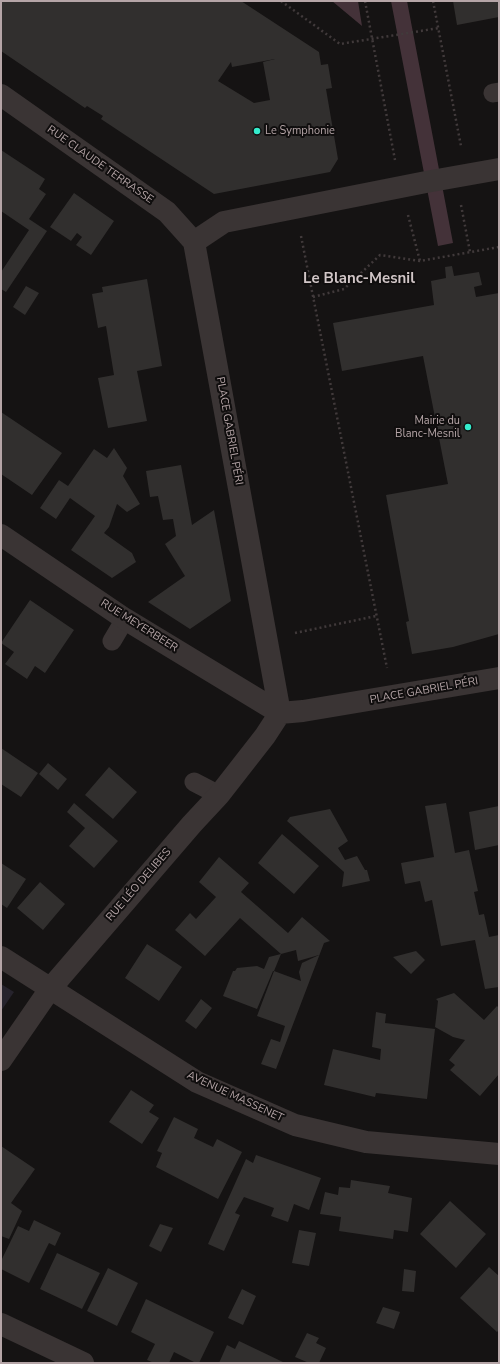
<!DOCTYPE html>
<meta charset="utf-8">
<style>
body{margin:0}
#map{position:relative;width:500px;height:1364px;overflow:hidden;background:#151313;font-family:"Nunito Sans",sans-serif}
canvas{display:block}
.frame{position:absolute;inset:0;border:2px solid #b5a5a7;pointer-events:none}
</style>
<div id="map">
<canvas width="500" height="1364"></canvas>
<div class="frame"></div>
</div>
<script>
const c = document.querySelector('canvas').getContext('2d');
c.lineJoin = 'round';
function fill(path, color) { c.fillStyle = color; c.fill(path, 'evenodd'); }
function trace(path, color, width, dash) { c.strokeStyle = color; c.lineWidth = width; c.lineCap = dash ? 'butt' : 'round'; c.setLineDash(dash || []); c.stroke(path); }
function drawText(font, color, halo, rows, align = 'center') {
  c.font = font + ' "Nunito Sans",sans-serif'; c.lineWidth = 4; c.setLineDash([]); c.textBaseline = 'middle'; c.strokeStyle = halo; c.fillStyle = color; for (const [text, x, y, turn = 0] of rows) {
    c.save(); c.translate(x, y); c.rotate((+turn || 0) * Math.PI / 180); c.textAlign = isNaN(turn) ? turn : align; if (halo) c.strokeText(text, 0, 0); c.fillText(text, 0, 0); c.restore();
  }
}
fill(new Path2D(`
 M 1,984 L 14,992 L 1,1011 Z`), '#26232c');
fill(new Path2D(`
 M 332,1 L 358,1 L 362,26 Z
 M 391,1 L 407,1 L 453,243 L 438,246 Z`), '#443239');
fill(new Path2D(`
 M 1,1 L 241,1 L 319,52 L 321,65 L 328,64 L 332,88 L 326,89 L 338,159 L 330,172 L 214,194 L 101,119 L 103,116 L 87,106 L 85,108 L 1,51 ZM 275,59 L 263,62 L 270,100 L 254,103 L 218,81 L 231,62 L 232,67 Z
 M 453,1 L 499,1 L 499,17 L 457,25 Z
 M 1,150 L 45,179 L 39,189 L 46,194 L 29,219 L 47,231 L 6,292 L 1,289 L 1,272 L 29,230 L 1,211 Z
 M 74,193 L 114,221 L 91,255 L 76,245 L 82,237 L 77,233 L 71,241 L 50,227 Z
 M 452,266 L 454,276 L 479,272 L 482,285 L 474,287 L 476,297 L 499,293 L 499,634 L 453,647 L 412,654 L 406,622 L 409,621 L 386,495 L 448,484 L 423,356 L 342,371 L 333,323 L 434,305 L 431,281 L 446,278 L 445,267 Z
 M 147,279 L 162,366 L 137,371 L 147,421 L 108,428 L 98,378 L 114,375 L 106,326 L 98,328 L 92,294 L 103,292 L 102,287 Z
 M 26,286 L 39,293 L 25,315 L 13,307 Z
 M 1,412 L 62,453 L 32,495 L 1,474 Z
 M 114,448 L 127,468 L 123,476 L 140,504 L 127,512 L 117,504 L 109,527 L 104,533 L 132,553 L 136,562 L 112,578 L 71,550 L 95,516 L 70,498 L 56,519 L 40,508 L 59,480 L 68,486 L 94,449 L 107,458 Z
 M 181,465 L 192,525 L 214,510 L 231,601 L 190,629 L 148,602 L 185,576 L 165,544 L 176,536 L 173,519 L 163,520 L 158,496 L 150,497 L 146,471 Z
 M 30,600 L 74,630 L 45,673 L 35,666 L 27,679 L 5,664 L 14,652 L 1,643 Z
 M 1,748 L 38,773 L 21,797 L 1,784 Z
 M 48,763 L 67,779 L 58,790 L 39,774 Z
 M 109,767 L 137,792 L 113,819 L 85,795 Z
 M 74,803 L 118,841 L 94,868 L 69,846 L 85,828 L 67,812 Z
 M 446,803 L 455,853 L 469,850 L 478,891 L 474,892 L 479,915 L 484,914 L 489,937 L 499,935 L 499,987 L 485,989 L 475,940 L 441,946 L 432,900 L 425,902 L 420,881 L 405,884 L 401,863 L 434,857 L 425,806 Z
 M 499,806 L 499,845 L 475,850 L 469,812 Z
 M 330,809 L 348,841 L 338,848 L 345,860 L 357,856 L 365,870 L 367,870 L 370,881 L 342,887 L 344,872 L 287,821 L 290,817 Z
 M 282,834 L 319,866 L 294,894 L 258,863 Z
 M 219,857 L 249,883 L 241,892 L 288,933 L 302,917 L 330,941 L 324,943 L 276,1069 L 261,1064 L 271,1039 L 280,1042 L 285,1026 L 257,1016 L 274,971 L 273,971 L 257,1009 L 223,996 L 233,971 L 235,971 L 237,968 L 257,966 L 264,969 L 269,957 L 281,954 L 240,918 L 205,956 L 175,930 L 190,913 L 196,919 L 216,897 L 199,882 ZM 296,950 L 298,961 L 319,955 L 302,963 L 299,972 L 301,981 L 274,971 L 281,954 Z
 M 1,863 L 26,879 L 7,908 L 1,904 Z
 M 40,882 L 65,904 L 43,930 L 17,908 Z
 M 147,944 L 182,967 L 159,1001 L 125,978 Z
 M 416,951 L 425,960 L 411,974 L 393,957 Z
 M 454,993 L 484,1020 L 497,1006 L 499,1008 L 499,1074 L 480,1096 L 450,1070 L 455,1065 L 449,1060 L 465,1040 L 453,1037 L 435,1027 L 438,1001 L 436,999 Z
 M 201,999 L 212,1008 L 196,1029 L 185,1021 Z
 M 376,1012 L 386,1014 L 385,1023 L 435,1029 L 427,1099 L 376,1093 L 375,1097 L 324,1085 L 333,1049 L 380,1060 L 381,1049 L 372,1047 Z
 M 131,1090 L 154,1105 L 149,1112 L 159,1118 L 142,1144 L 109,1122 Z
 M 174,1117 L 198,1129 L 194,1138 L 213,1147 L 217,1139 L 242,1152 L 218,1199 L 156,1167 L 162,1153 L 157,1151 Z
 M 1,1146 L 35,1169 L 11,1203 L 22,1211 L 9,1239 L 1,1236 Z
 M 256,1155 L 321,1178 L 309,1210 L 294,1204 L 288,1222 L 271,1216 L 274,1208 L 244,1197 L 235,1213 L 240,1215 L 224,1251 L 208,1244 L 246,1159 L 253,1163 Z
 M 351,1180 L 390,1186 L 388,1193 L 412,1198 L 408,1232 L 394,1230 L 393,1239 L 339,1231 L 341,1217 L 320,1214 L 325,1192 L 338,1195 L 339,1187 L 350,1188 Z
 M 450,1201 L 486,1234 L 456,1268 L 420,1234 Z
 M 34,1220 L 61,1233 L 55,1246 L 49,1243 L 29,1283 L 1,1269 L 1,1261 L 18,1226 L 29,1231 Z
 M 160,1224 L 173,1228 L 161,1252 L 149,1246 Z
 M 299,1230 L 316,1233 L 309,1266 L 292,1263 Z
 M 57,1253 L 100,1273 L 82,1309 L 40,1289 Z
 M 489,1267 L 499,1276 L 499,1330 L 497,1332 L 460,1298 Z
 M 108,1268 L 138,1283 L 117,1326 L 87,1311 Z
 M 404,1269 L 416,1271 L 414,1292 L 402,1291 Z
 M 242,1289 L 256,1296 L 243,1325 L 228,1318 Z
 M 146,1299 L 214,1332 L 199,1363 L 196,1363 L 174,1352 L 169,1363 L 154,1363 L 147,1360 L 155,1344 L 131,1332 Z
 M 383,1307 L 400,1312 L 394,1329 L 376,1323 Z
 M 307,1333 L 319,1338 L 316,1343 L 326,1348 L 319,1363 L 309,1363 L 295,1357 Z
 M 239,1341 L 285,1363 L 219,1363 L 227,1345 L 235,1349 Z`), '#312f2e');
trace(new Path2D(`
 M 281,1 L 340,44 L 439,28
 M 365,1 L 395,160
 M 433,1 L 461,146
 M 461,205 L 470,252
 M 408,215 L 420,261
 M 301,236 L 387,668
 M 313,297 L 344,289 L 380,255 L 420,261 L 499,247
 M 295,633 L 376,616`), '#413a3b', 2.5, [2, 3]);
trace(new Path2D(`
 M 493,93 L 499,92
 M 112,641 L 125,619
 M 194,782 L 219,795`), '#3a3434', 19);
trace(new Path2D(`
 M 1,95 L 167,212 L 194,242
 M 194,242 L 280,713
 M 194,242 L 224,222 L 426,182 L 499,169
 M 1,535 L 125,619 L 280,713
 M 280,713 L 303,711 L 499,678
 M 1,957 L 197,1082 L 295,1125 L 366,1142 L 499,1154
 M 1,1060 L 50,989 L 192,824 L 219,795 L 265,736 L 280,713
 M 1,1324 L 83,1363`), '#3a3434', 22);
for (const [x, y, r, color] of [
 [257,131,4,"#34eccc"],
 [468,427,4,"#34eccc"]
]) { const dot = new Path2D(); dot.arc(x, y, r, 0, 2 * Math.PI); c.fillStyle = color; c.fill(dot); trace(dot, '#100e0e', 1.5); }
drawText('11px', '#b5a5a7', '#100e0e', [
 ["Le Symphonie",265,131],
 ["Mairie du",460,421,"right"],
 ["Blanc-Mesnil",460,434,"right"]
], 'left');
drawText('11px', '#b5a5a7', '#100e0e', [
 ["RUE CLAUDE TERRASSE",100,165,35],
 ["PLACE GABRIEL PÉRI",229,431,80],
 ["RUE MEYERBEER",139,626,32],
 ["PLACE GABRIEL PÉRI",424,691,-10],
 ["RUE LÉO DELIBES",139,885,-49],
 ["AVENUE MASSENET",235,1097,25]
]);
drawText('bold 15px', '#d1c6c7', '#100e0e', [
 ["Le Blanc-Mesnil",359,279]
]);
</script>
